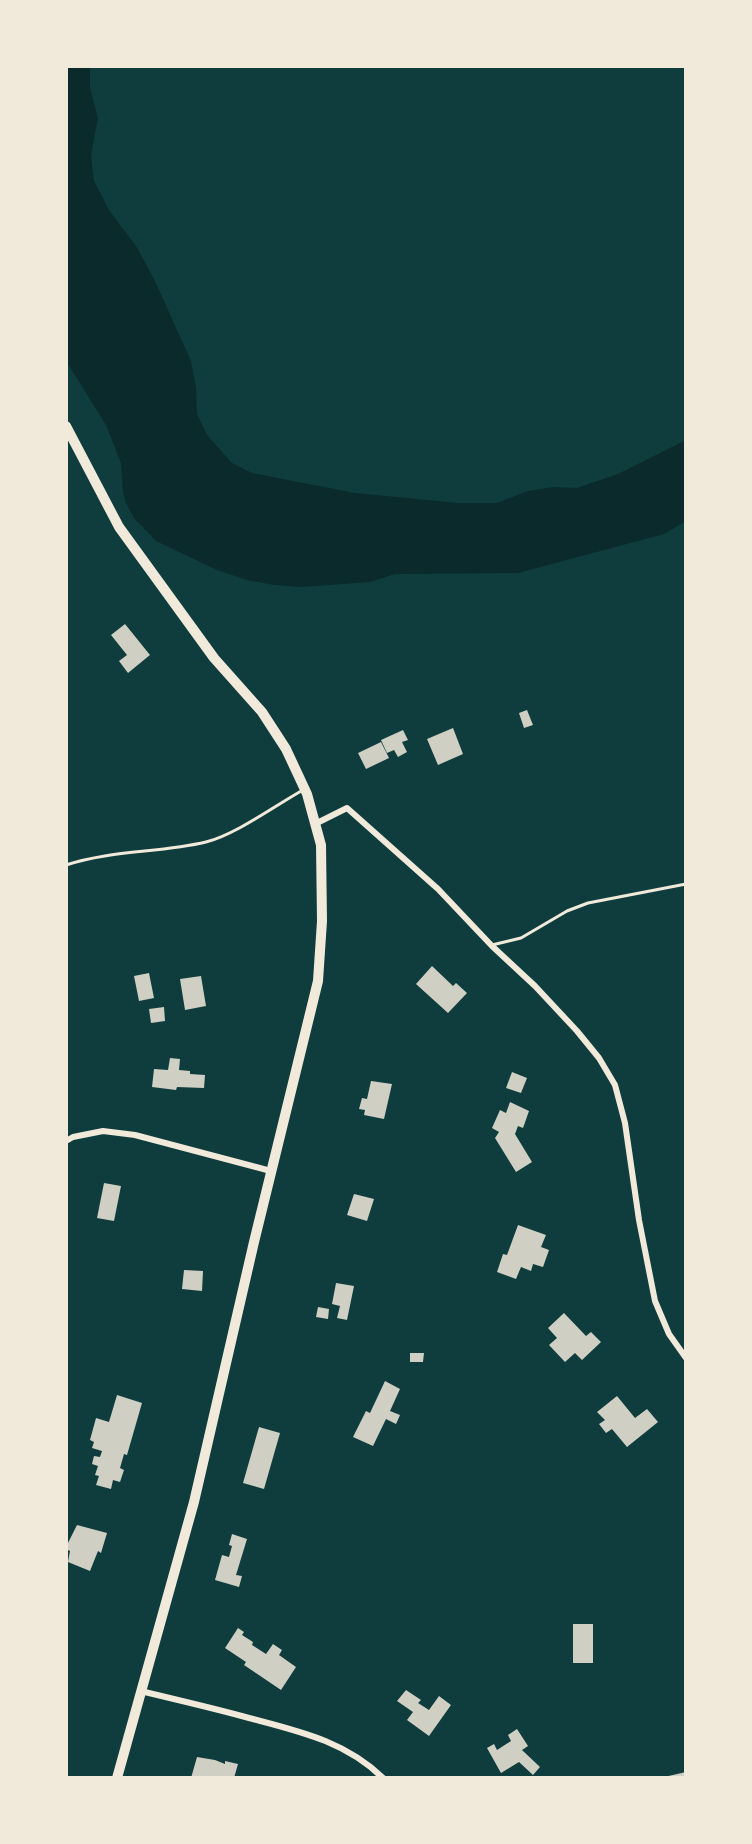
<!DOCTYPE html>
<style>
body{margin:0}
#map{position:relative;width:752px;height:1844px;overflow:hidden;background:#0f3d3e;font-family:"Alegreya Sans",sans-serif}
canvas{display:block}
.frame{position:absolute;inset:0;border:68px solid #f1e9da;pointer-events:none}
</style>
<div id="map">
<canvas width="752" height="1844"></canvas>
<div class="frame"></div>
</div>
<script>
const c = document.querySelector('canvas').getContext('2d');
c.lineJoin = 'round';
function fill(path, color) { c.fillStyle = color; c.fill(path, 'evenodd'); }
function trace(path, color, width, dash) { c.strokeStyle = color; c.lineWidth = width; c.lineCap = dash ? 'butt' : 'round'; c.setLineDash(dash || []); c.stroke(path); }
fill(new Path2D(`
 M 66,66 L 90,66 L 90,88 L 98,118 L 91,155 L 94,181 L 109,210 L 136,246 L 154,279 L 191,361 L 196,388 L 197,414 L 207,435 L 232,463 L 252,473 L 355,493 L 458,503 L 497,503 L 528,491 L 553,487 L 577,488 L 618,474 L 686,440 L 686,521 L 664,534 L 518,573 L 395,574 L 370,582 L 302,587 L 274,585 L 247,580 L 217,570 L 156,541 L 134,518 L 126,503 L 123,492 L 121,463 L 106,425 L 66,361 Z`), '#0a2a2b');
fill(new Path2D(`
 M 125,624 L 150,655 L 128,673 L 119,661 L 127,655 L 111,635 Z
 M 527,710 L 533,725 L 524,728 L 519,713 Z
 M 453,728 L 463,754 L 438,765 L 427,739 Z
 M 403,730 L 408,740 L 402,742 L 407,752 L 398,757 L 394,750 L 387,753 L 381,740 Z
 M 381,742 L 389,758 L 366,769 L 358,753 Z
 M 432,966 L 453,986 L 456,983 L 467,993 L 448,1013 L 416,984 Z
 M 149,973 L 154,998 L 139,1001 L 134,976 Z
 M 201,976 L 206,1006 L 185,1010 L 180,979 Z
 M 164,1007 L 165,1021 L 151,1023 L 149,1009 Z
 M 170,1058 L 180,1059 L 179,1070 L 190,1071 L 190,1074 L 205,1075 L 204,1088 L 177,1087 L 176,1090 L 152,1087 L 154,1069 L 168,1070 Z
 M 512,1072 L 527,1078 L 521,1093 L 506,1088 Z
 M 371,1081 L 392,1084 L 384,1119 L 364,1115 L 365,1110 L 359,1109 L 362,1098 L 367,1099 Z
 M 510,1102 L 529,1111 L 523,1128 L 518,1126 L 515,1134 L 532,1162 L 516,1172 L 495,1138 L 499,1132 L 492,1128 L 500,1110 L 506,1113 Z
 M 104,1183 L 121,1186 L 114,1221 L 97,1218 Z
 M 354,1194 L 374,1199 L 367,1221 L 347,1215 Z
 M 518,1225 L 546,1235 L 541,1247 L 549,1250 L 543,1267 L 533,1264 L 531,1271 L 521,1267 L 516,1279 L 497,1272 L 503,1254 L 507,1255 Z
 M 184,1270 L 203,1271 L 202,1291 L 182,1289 Z
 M 336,1283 L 354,1286 L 347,1320 L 337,1318 L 340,1306 L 332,1304 Z
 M 318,1307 L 329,1309 L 328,1319 L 316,1317 Z
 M 564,1313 L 586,1336 L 591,1332 L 601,1342 L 582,1360 L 575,1353 L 565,1362 L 549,1345 L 557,1338 L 548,1328 Z
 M 410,1353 L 424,1353 L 423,1362 L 410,1362 Z
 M 385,1381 L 400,1389 L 390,1411 L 400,1415 L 396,1424 L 386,1419 L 373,1446 L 353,1437 L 366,1411 L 370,1413 Z
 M 117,1395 L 142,1403 L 127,1455 L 124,1454 L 120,1468 L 124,1470 L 120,1482 L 113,1480 L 111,1489 L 96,1485 L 99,1476 L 95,1475 L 98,1466 L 92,1464 L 94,1456 L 100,1457 L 102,1451 L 92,1448 L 94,1442 L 90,1440 L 96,1418 L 109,1422 Z
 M 617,1396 L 635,1418 L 647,1409 L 658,1422 L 627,1447 L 612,1429 L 606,1433 L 599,1424 L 605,1420 L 597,1412 Z
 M 259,1427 L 280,1433 L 264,1489 L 243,1483 Z
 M 77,1525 L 107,1533 L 101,1553 L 98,1551 L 90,1571 L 68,1562 L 70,1551 L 66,1549 L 66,1547 Z
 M 232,1534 L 247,1539 L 236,1575 L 242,1576 L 239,1587 L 215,1580 L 222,1555 L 229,1557 L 232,1546 L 229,1545 Z
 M 573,1624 L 593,1624 L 593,1663 L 573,1663 Z
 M 238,1628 L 244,1632 L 242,1635 L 253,1642 L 252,1645 L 266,1654 L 273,1644 L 282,1650 L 279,1655 L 296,1667 L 281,1690 L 244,1665 L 246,1662 L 225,1648 Z
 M 406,1690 L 421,1700 L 418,1703 L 429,1710 L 439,1696 L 451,1705 L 429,1736 L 407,1720 L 413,1712 L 397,1701 Z
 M 517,1729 L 528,1746 L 522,1750 L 540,1767 L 533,1775 L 519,1762 L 501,1773 L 487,1748 L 494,1744 L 497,1750 L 511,1741 L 508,1735 Z
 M 197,1757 L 215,1760 L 225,1764 L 225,1761 L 238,1764 L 234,1778 L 191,1778 Z
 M 686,1772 L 686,1778 L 664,1778 L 664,1777 Z`), '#cfcfc3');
trace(new Path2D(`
 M 66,865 C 111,850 160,853 206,842 C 235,835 276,805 303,790
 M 492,945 L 521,938 L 567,911 L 588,903 L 686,884`), '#f1e9da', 3);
trace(new Path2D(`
 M 315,824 L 347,808 L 438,889 L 492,946 L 535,986 L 577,1031 L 599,1058 L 615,1085 L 625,1123 L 639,1220 L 655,1301 L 669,1334 L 686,1358
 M 66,1141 L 73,1137 L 103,1131 L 135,1135 L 271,1171
 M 141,1691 C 177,1700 213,1708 249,1718 C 298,1731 345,1741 383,1778`), '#f1e9da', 6);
trace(new Path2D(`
 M 66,426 L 119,527 L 214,658 L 262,712 L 286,749 L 307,794 L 321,845 L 322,921 L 318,981 L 254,1242 L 194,1502 L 117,1778`), '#f1e9da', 10);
</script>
